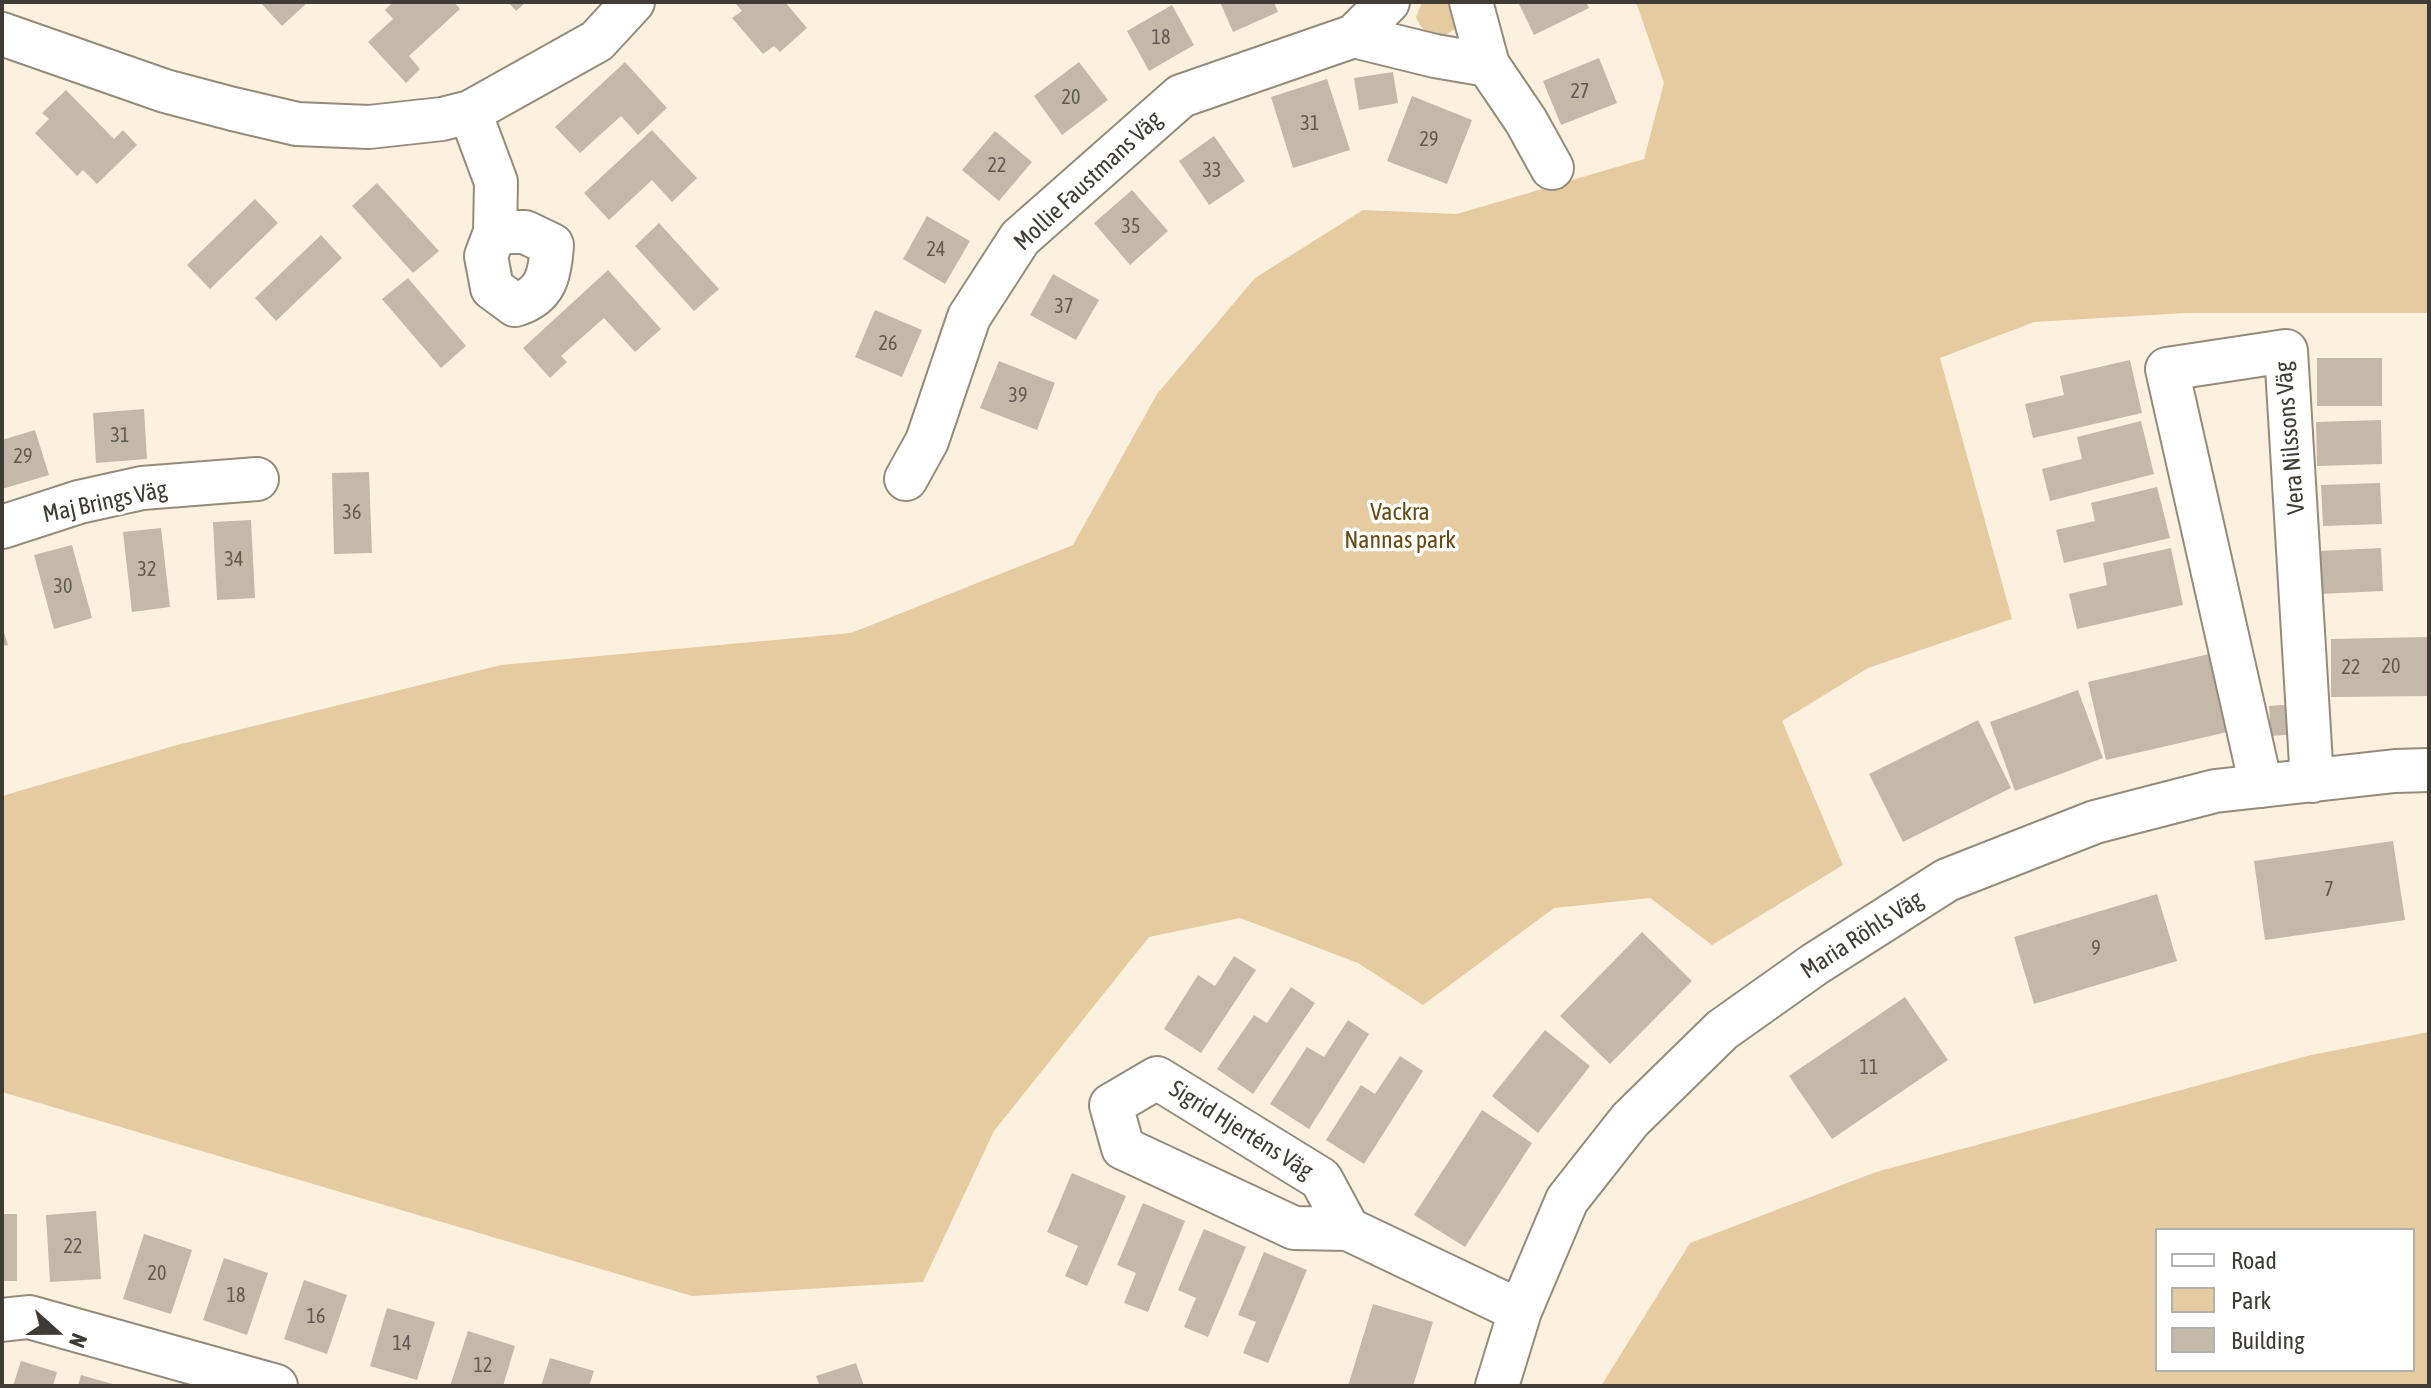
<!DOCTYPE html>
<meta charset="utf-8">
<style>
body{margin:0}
#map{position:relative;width:2431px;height:1388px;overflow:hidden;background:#fcf1df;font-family:"Asap Condensed",sans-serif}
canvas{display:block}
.frame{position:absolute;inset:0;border:4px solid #403b34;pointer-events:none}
.legend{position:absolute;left:2155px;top:1228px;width:260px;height:144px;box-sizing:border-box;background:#fff;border:2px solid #b3b1ae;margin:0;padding:10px 14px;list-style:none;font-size:24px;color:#403b34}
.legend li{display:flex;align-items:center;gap:16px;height:40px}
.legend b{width:40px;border:2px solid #b3b1ae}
.north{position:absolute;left:16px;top:1292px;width:80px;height:80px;-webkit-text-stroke:6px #fff;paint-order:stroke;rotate:111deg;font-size:22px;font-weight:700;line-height:32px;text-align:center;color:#403b34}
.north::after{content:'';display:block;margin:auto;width:28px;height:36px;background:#403b34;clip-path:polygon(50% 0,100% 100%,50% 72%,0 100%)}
</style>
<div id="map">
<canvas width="2431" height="1388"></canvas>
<div class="frame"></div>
<ul class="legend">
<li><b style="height:10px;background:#fff"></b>Road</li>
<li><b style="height:22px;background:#e6caa0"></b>Park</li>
<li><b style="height:22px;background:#c4b9a8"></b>Building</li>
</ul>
<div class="north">N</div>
</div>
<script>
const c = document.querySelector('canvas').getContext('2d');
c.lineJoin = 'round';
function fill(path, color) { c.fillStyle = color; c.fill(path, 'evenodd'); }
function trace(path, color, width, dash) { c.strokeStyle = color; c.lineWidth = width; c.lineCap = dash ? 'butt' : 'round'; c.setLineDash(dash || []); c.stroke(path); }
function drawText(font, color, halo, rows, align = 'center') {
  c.font = font + ' "Asap Condensed",sans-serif'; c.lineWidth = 7; c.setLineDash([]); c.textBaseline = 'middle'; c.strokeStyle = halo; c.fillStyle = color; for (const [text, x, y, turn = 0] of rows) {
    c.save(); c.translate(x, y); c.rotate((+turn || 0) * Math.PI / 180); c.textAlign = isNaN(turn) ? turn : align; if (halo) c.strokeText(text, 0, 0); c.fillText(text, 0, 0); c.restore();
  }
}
fill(new Path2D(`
 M 1422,2 L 1455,2 L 1458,25 C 1443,43 1424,38 1416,17 Z
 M 1636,2 L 2429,2 L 2429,313 L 2185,313 L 2034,322 L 1940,358 L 2012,619 L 1868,668 L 1782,721 L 1843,865 L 1712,945 L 1650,898 L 1554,908 L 1423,1005 L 1358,963 L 1240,918 L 1149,937 L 994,1131 L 923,1282 L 692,1296 L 2,1092 L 2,796 L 177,745 L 501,665 L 851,633 L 1073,545 L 1157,394 L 1255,278 L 1363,210 L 1457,214 L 1644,159 L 1664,83 Z
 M 2429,1032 L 2429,1386 L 1601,1386 L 1690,1243 L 1876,1172 L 2311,1055 ZM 2157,1230 L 2413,1230 L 2413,1370 L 2157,1370 Z`), '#e6caa0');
fill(new Path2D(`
 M 260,2 L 308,2 L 282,26 Z
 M 393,2 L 454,2 L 460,9 L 409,56 L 420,69 L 406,83 L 368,42 L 393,19 L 385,10 Z
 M 508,2 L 526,2 L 516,11 Z
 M 734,2 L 785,2 L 807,28 L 780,52 L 774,46 L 763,54 L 732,18 L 742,11 Z
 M 1220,2 L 1274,2 L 1278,12 L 1233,32 Z
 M 1518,2 L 1586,2 L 1589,8 L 1534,35 Z
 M 1172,5 L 1194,45 L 1149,71 L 1127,31 Z
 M 1599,58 L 1617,103 L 1561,125 L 1543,81 Z
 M 625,62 L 667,108 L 638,135 L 621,116 L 580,153 L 555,127 Z
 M 1079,62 L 1108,100 L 1062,135 L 1034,96 Z
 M 1393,72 L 1398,103 L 1359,110 L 1354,78 Z
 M 1327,79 L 1350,150 L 1293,168 L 1271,97 Z
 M 66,90 L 114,139 L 123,130 L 137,145 L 97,184 L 83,170 L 77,176 L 35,133 L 49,119 L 42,113 Z
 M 1412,96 L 1472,120 L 1447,184 L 1387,161 Z
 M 652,130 L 697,178 L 672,202 L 652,180 L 609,220 L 584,193 Z
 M 995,131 L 1032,162 L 999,201 L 962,170 Z
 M 1214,136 L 1245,181 L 1209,205 L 1179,161 Z
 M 377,183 L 439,251 L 413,273 L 352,206 Z
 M 1132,190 L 1168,231 L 1130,265 L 1094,223 Z
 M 255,199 L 278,223 L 210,289 L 187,265 Z
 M 927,216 L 970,241 L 945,284 L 903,259 Z
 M 659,223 L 719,289 L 694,311 L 635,246 Z
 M 321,235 L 342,258 L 276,321 L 255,298 Z
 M 608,270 L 661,329 L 635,352 L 604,318 L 561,356 L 567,362 L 550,378 L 523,348 Z
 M 1053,274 L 1099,300 L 1076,340 L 1030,315 Z
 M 408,278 L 466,346 L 441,368 L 382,299 Z
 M 875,310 L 922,330 L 902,377 L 855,357 Z
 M 2317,358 L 2382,358 L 2382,406 L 2317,406 Z
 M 2130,360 L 2142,413 L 2033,438 L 2025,404 L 2064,395 L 2060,376 Z
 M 999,361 L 1055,383 L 1037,430 L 980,408 Z
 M 144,409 L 147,459 L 96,463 L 93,413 Z
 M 2381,420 L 2382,464 L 2317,466 L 2316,422 Z
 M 2141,421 L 2154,474 L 2050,501 L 2042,469 L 2082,459 L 2077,437 Z
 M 35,430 L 49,475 L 2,489 L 2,440 Z
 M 369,472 L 372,553 L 334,554 L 332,473 Z
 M 2380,483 L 2382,524 L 2323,526 L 2321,485 Z
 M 2157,487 L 2170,538 L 2064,563 L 2056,530 L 2095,521 L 2091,503 Z
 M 251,520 L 255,598 L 217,600 L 213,522 Z
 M 161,528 L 170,607 L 132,612 L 123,532 Z
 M 72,545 L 92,618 L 54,629 L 34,555 Z
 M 2171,548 L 2183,605 L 2077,629 L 2069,594 L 2107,585 L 2103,563 Z
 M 2381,548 L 2383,591 L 2320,594 L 2319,551 Z
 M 2,626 L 8,645 L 2,646 Z
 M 2429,637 L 2429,696 L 2331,697 L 2331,639 Z
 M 2218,652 L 2236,730 L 2106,760 L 2088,682 Z
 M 2078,690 L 2103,758 L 2015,791 L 1990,722 Z
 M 2296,704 L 2299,734 L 2271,736 L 2269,706 Z
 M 1978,720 L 2011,788 L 1903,842 L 1869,774 Z
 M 2393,841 L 2405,920 L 2265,940 L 2254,861 Z
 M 2157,894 L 2177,961 L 2034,1004 L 2014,937 Z
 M 1642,932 L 1692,981 L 1610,1064 L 1560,1016 Z
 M 1234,956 L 1256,970 L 1201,1053 L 1164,1029 L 1198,975 L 1215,986 Z
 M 1291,987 L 1315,1003 L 1253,1094 L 1217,1069 L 1254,1015 L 1267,1023 Z
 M 1905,997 L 1948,1060 L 1832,1139 L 1789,1076 Z
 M 1348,1020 L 1369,1034 L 1309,1129 L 1270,1104 L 1307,1047 L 1324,1057 Z
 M 1545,1030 L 1590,1066 L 1538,1133 L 1492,1096 Z
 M 1400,1056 L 1423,1071 L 1364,1164 L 1326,1140 L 1361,1085 L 1375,1094 Z
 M 1482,1110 L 1532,1143 L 1465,1247 L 1414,1215 Z
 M 1072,1173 L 1126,1196 L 1087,1286 L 1065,1276 L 1078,1246 L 1047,1232 Z
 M 1143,1203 L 1185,1221 L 1148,1312 L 1124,1303 L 1136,1273 L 1117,1265 Z
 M 96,1211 L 101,1279 L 50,1282 L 46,1215 Z
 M 2,1214 L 17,1214 L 17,1281 L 2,1281 Z
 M 1204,1229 L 1246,1247 L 1208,1337 L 1184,1327 L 1196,1298 L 1178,1290 Z
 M 144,1234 L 192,1250 L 171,1314 L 123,1299 Z
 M 1264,1252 L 1307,1270 L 1268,1363 L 1243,1353 L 1256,1322 L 1238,1315 Z
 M 224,1258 L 268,1273 L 247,1335 L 203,1320 Z
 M 304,1280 L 347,1295 L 327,1354 L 284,1339 Z
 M 1373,1304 L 1433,1322 L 1413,1386 L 1348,1386 Z
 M 387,1308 L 435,1322 L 417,1380 L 370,1366 Z
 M 468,1331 L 515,1346 L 503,1386 L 450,1386 Z
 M 550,1358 L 594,1371 L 589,1386 L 541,1386 Z
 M 21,1361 L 57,1372 L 53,1386 L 13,1386 Z
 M 856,1363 L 864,1386 L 820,1386 L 816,1376 Z
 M 81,1375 L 116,1385 L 116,1386 L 78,1386 Z`), '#c4b9a8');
const minor = new Path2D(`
 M 1471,2 L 1488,65 L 1526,121 L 1552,168
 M 2,34 L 165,91 L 233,109 L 297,124 L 369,127 L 442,119 L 470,112 L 597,41 L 633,2
 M 1354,36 L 1435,56 L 1488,65
 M 470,112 L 496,182 L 495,232 L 486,256 L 492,288 L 515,305 C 546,296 550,275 552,245 L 525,232 L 495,232
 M 906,479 L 927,441 L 969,317 L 1020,238 L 1181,96 L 1354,36 L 1388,2
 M 2,527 L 79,502 L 142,488 L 257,479
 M 2261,786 L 2167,369 L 2286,351 L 2312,781
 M 1348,1229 L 1294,1228 L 1123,1148 L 1111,1105 L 1157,1078 L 1321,1179 L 1348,1229 L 1520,1311
 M 2,1320 L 29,1317 L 276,1386
 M 1497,1386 L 1520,1311 L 1567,1200 L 1630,1120 L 1722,1030 L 1815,964 L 1947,880 L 2095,822 L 2215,791 L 2395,771 L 2429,770`);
trace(minor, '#958b7b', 46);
trace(minor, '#fff', 42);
drawText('20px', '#615a51', null, [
 ["18",1161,38],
 ["27",1580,92],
 ["20",1071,98],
 ["31",1310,124],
 ["29",1429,140],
 ["22",997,166],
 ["33",1212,171],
 ["35",1131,227],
 ["24",936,250],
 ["37",1064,307],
 ["26",888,344],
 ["39",1018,396],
 ["31",120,436],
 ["29",23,457],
 ["36",352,513],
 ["34",234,560],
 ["32",147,570],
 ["30",63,587],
 ["20",2391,667],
 ["22",2351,668],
 ["7",2329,890],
 ["9",2096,949],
 ["11",1869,1068],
 ["22",73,1247],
 ["20",157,1274],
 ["18",236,1296],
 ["16",316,1317],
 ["14",402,1344],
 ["12",483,1366]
]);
drawText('24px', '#403b34', '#fff', [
 ["Mollie Faustmans Väg",1088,181,-43],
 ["Vera Nilssons Väg",2290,438,-95],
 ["Maj Brings Väg",105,502,-12],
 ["Maria Röhls Väg",1862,935,-33],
 ["Sigrid Hjerténs Väg",1241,1130,32]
]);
drawText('24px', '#694a10', '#fff', [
 ["Vackra",1400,512],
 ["Nannas park",1400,540]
]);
</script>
